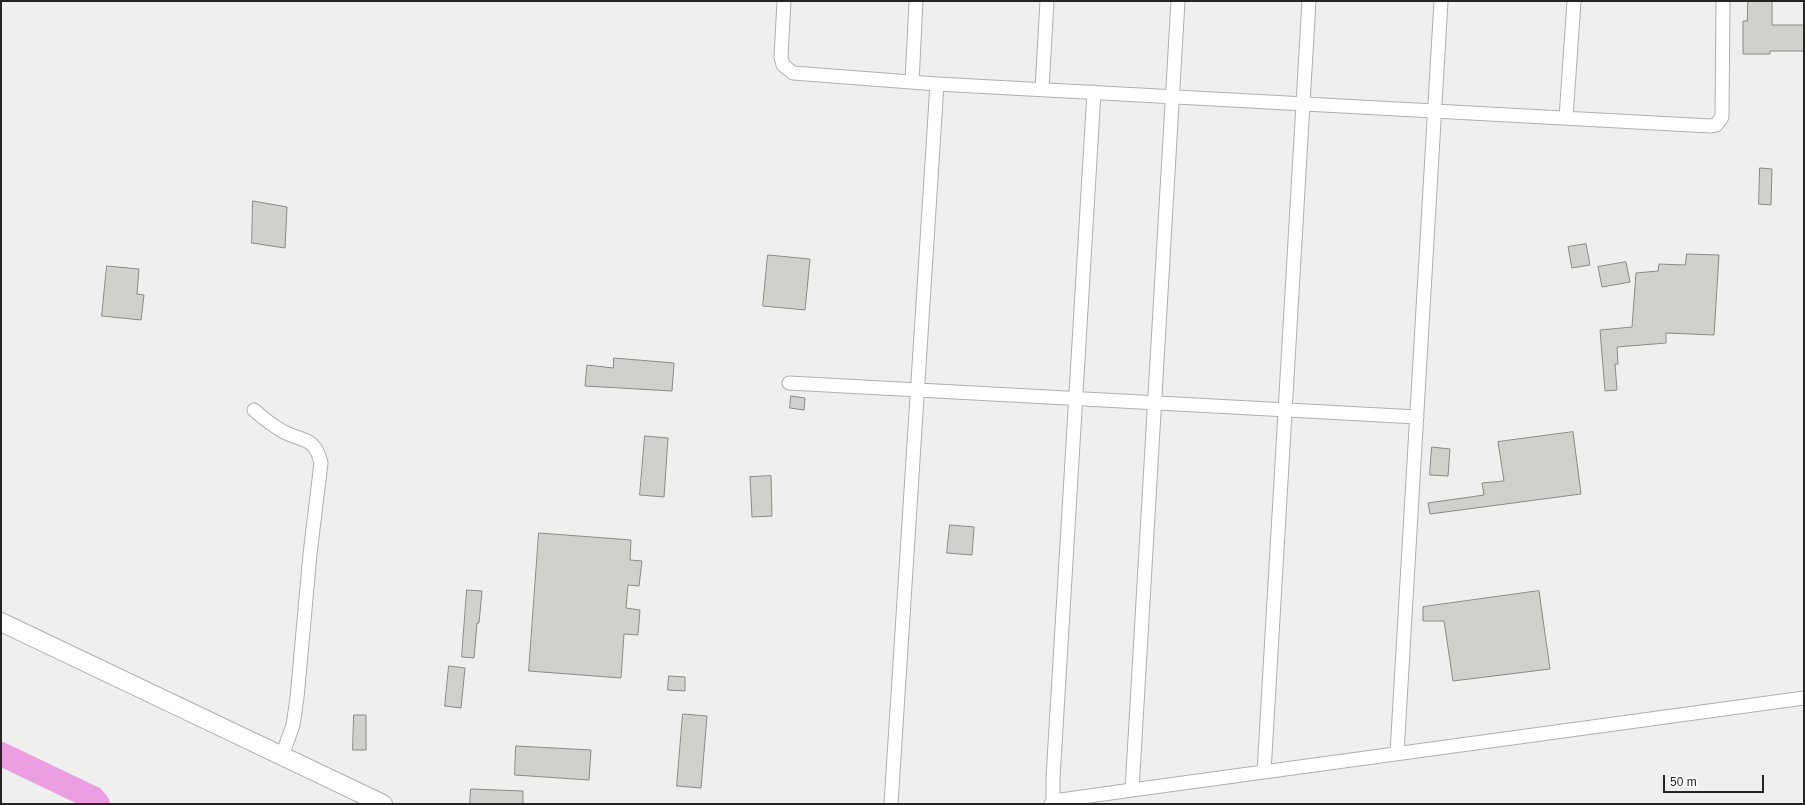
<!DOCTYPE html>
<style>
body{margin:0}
#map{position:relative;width:1805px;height:805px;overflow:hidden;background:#eff0ed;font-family:Helvetica,sans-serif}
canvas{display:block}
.frame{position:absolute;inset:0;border:2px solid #242423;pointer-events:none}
.scale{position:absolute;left:1663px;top:775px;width:101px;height:18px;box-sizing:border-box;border:2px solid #242423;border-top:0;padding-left:5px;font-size:12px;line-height:14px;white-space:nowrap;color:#242423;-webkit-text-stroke:3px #fdfefa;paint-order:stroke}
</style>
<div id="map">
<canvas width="1805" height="805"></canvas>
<div class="frame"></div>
<div class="scale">50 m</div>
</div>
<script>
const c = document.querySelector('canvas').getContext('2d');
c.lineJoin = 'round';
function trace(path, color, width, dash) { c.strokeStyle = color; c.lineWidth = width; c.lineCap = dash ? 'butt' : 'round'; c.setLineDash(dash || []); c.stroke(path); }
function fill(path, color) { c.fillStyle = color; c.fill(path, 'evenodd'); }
trace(new Path2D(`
 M 1,754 L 93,798 L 98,804`), '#eb9fe2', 24);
const building = new Path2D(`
 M 1748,1 L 1772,1 L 1772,25 L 1804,25 L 1804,51 L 1770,51 L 1770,54 L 1743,54 L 1743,21 L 1747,21 Z
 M 1760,168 L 1772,169 L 1771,205 L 1759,204 Z
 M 253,201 L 287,207 L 285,248 L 252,243 Z
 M 1586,244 L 1590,265 L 1572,268 L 1568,247 Z
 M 1687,254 L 1719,255 L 1714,335 L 1666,333 L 1666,343 L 1617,347 L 1618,364 L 1615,364 L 1617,390 L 1605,391 L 1600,330 L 1632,327 L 1636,273 L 1658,271 L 1659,264 L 1685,265 Z
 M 768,255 L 810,259 L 805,310 L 763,306 Z
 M 1626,262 L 1630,282 L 1602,287 L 1598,267 Z
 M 107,266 L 139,269 L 137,294 L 144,295 L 141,320 L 102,316 Z
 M 614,358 L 674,363 L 672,391 L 585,386 L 587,365 L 613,368 Z
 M 791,396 L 805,398 L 804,410 L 790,408 Z
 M 1573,432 L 1581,494 L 1430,514 L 1428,503 L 1484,495 L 1482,483 L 1504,481 L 1498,442 Z
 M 645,436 L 668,438 L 664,497 L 640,495 Z
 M 1432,447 L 1450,449 L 1448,476 L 1430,475 Z
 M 771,476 L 772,516 L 752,517 L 750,477 Z
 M 950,525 L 974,527 L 972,555 L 947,553 Z
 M 539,533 L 631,540 L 630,560 L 642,561 L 639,586 L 628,585 L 626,608 L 640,610 L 638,635 L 624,634 L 621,678 L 529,671 Z
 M 467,590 L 482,591 L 479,623 L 477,623 L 474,658 L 462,657 Z
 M 1539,591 L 1550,669 L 1453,681 L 1444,621 L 1423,621 L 1423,607 Z
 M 449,666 L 465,668 L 461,708 L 445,706 Z
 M 669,676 L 685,677 L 685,691 L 668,690 Z
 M 683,714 L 707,716 L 701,788 L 677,786 Z
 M 354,715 L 366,715 L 366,750 L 353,750 Z
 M 516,746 L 591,750 L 589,780 L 515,775 Z
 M 471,789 L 523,791 L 523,804 L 470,804 Z`);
fill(building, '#cfd1cd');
trace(building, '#898a86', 1);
const street = new Path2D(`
 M 784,1 L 781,57 L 783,65 L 793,73 L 937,84 L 1710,126 L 1716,125 L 1722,117 L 1723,1
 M 912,82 L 916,1
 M 1042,89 L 1047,1
 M 1566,118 L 1574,1
 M 789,383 L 1417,417
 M 254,410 C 263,418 273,426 284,432 C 304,442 315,437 321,463 L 310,554 L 297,698 L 293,725 L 282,756
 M 1397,753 L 1441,1
 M 1264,772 L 1309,1
 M 1132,790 L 1178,1
 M 1053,802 L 1053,778 L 1094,92
 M 891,804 L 937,84
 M 1051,804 L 1061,800 L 1132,790 L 1804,698`);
const secondary = new Path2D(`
 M 1,622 L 383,804`);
trace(street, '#afb0ac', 15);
trace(secondary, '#afb0ac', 20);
trace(street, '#fff', 13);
trace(secondary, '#fff', 18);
</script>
